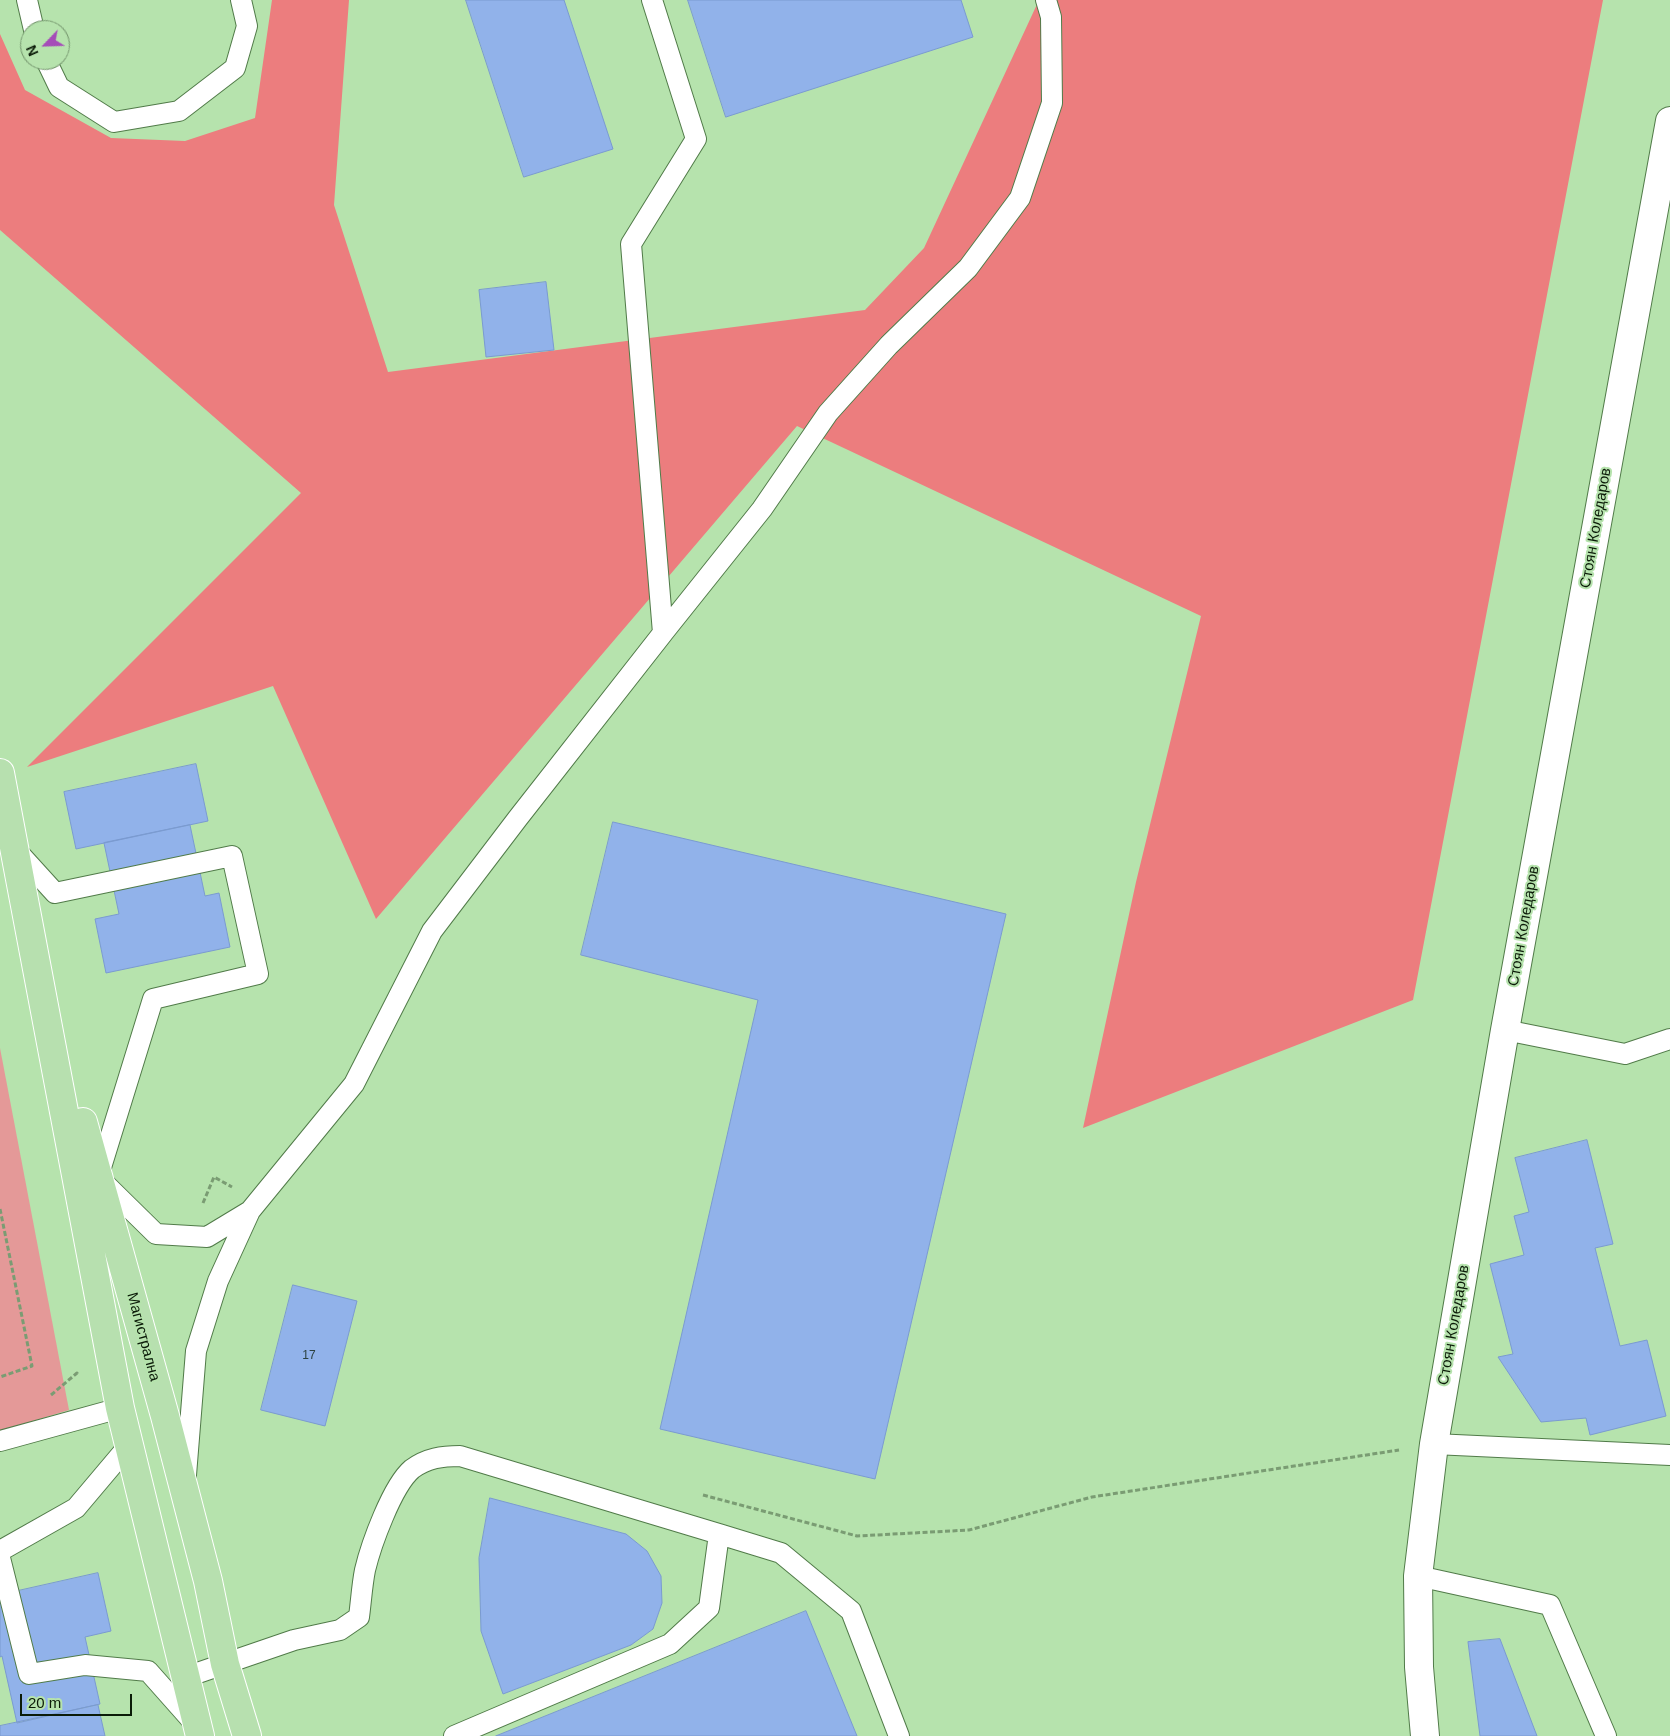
<!DOCTYPE html>
<meta charset="utf-8">
<style>
body{margin:0}
#map{position:relative;width:1670px;height:1736px;overflow:hidden;background:#b6e3ad;font-family:Helvetica,sans-serif}
canvas{display:block}
.north{position:absolute;left:20px;top:20px;width:50px;height:50px;box-sizing:border-box;background:#b6e3ad;border:1px solid #72936b;border-radius:50%;rotate:246deg;font-size:14px;font-weight:700;line-height:20px;text-align:center;color:#0b1b08}
.north::after{content:'';display:block;margin:auto;width:18px;height:22px;background:#a54cb8;clip-path:polygon(50% 0,100% 100%,50% 72%,0 100%)}
.scale{position:absolute;left:20px;top:1694px;width:112px;height:22px;box-sizing:border-box;border:2px solid #0b1b08;border-top:0;padding-left:6px;font-size:15px;line-height:18px;white-space:nowrap;color:#0b1b08;-webkit-text-stroke:4px #b6e3ad;paint-order:stroke}
</style>
<div id="map">
<canvas width="1670" height="1736"></canvas>
<div class="north">N</div>
<div class="scale">20 m</div>
</div>
<script>
const c = document.querySelector('canvas').getContext('2d');
c.lineJoin = 'round';
function fill(path, color) { c.fillStyle = color; c.fill(path, 'evenodd'); }
function trace(path, color, width, dash) { c.strokeStyle = color; c.lineWidth = width; c.lineCap = dash ? 'butt' : 'round'; c.setLineDash(dash || []); c.stroke(path); }
function drawText(font, color, halo, rows, align = 'center') {
  c.font = font + ' Helvetica,sans-serif'; c.lineWidth = 4; c.setLineDash([]); c.textBaseline = 'middle'; c.strokeStyle = halo; c.fillStyle = color; for (const [text, x, y, turn = 0] of rows) {
    c.save(); c.translate(x, y); c.rotate((+turn || 0) * Math.PI / 180); c.textAlign = isNaN(turn) ? turn : align; if (halo) c.strokeText(text, 0, 0); c.fillText(text, 0, 0); c.restore();
  }
}
fill(new Path2D(`
 M 0,1048 L 69,1410 L 0,1431 Z`), '#e49998');
fill(new Path2D(`
 M 272,0 L 349,0 L 334,205 L 388,372 L 865,310 L 924,248 L 1039,0 L 1603,0 L 1413,1000 L 1083,1128 L 1136,882 L 1201,616 L 797,426 L 376,919 L 273,686 L 27,767 L 301,493 L 0,230 L 0,34 L 25,90 L 111,138 L 185,141 L 255,118 Z`), '#ec7d7e');
const building = new Path2D(`
 M 466,0 L 564,0 L 613,149 L 524,177 Z
 M 688,0 L 961,0 L 973,37 L 726,117 Z
 M 546,282 L 554,350 L 486,357 L 479,290 Z
 M 196,764 L 208,821 L 76,849 L 64,792 Z
 M 613,822 L 1006,914 L 875,1479 L 660,1429 L 758,1000 L 581,955 Z
 M 190,825 L 205,896 L 219,893 L 230,947 L 106,973 L 95,919 L 119,914 L 104,843 Z
 M 1587,1140 L 1613,1244 L 1595,1248 L 1620,1346 L 1647,1340 L 1666,1416 L 1590,1435 L 1586,1418 L 1541,1422 L 1498,1357 L 1513,1354 L 1490,1264 L 1524,1255 L 1514,1216 L 1529,1212 L 1515,1158 Z
 M 293,1285 L 357,1301 L 325,1426 L 261,1410 Z
 M 490,1498 L 626,1534 L 647,1551 L 661,1576 L 662,1603 L 653,1629 L 631,1645 L 503,1694 L 481,1631 L 479,1558 Z
 M 98,1573 L 111,1631 L 85,1637 L 100,1704 L 17,1723 L 2,1656 L 0,1657 L 0,1595 Z
 M 806,1611 L 857,1736 L 496,1736 Z
 M 1500,1639 L 1537,1736 L 1480,1736 L 1468,1642 Z
 M 98,1705 L 105,1736 L 0,1736 L 0,1726 Z`);
fill(building, '#91b2ea');
trace(building, '#7a9ad0', 1);
const lane = new Path2D(`
 M 27,0 L 34,30
 M 46,60 L 59,87 L 114,122 L 179,111 L 235,68 L 247,26 L 241,0
 M 663,633 L 762,509 L 828,413 L 889,345 L 968,268 L 1020,198 L 1052,103 L 1051,17 L 1046,0
 M 15,849 L 55,893 L 232,856 L 258,974 L 153,999 L 98,1177 L 156,1234 L 207,1237 L 250,1211
 M 1505,1030 L 1625,1054 L 1670,1039
 M 0,1441 L 120,1408
 M 1434,1444 L 1670,1455
 M 186,1475 L 196,1351 L 218,1281 L 250,1211 L 354,1084 L 432,931 L 518,818 L 663,633 L 631,244 L 696,139 L 652,0
 M 719,1534 L 781,1553 L 851,1611 L 899,1736
 M 0,1551 L 76,1508 L 130,1444
 M 0,1558 L 29,1674 L 85,1665 L 148,1671 L 195,1724
 M 1418,1576 L 1550,1605 L 1606,1736
 M 186,1677 L 294,1640 L 340,1630 L 359,1617 C 361,1602 362,1585 365,1570 C 371,1545 392,1486 412,1469 C 427,1458 442,1456 460,1456 L 719,1534 L 709,1608 L 670,1644 L 454,1736`);
const street = new Path2D(`
 M 1425,1736 L 1419,1667 L 1418,1576 L 1434,1444 L 1505,1030 L 1670,121`);
const primary = new Path2D(`
 M 0,773 L 120,1408 L 200,1736
 M 83,1122 L 165,1416 L 208,1581 L 225,1664 L 247,1736`);
trace(lane, '#517b49', 22);
trace(street, '#517b49', 30);
trace(primary, '#fff', 30);
trace(new Path2D(`
 M 203,1203 L 214,1177 L 232,1187
 M 0,1209 L 32,1366 L 0,1377
 M 51,1395 L 77,1373 L 78,1375
 M 703,1495 L 857,1536 L 969,1530 L 1092,1497 L 1399,1450`), '#7a9c73', 3, [5, 2.5]);
trace(lane, '#fff', 20);
trace(street, '#fff', 28);
trace(primary, '#b7e0af', 28);
drawText('12px', '#2c4140', null, [
 ["17",309,1356]
]);
drawText('15px', '#0b1b08', '#b6e3ad', [
 ["Стоян Коледаров",1596,528,-80],
 ["Стоян Коледаров",1524,926,-80],
 ["Стоян Коледаров",1454,1325,-80],
 ["Магистрална",143,1337,75]
]);
</script>
